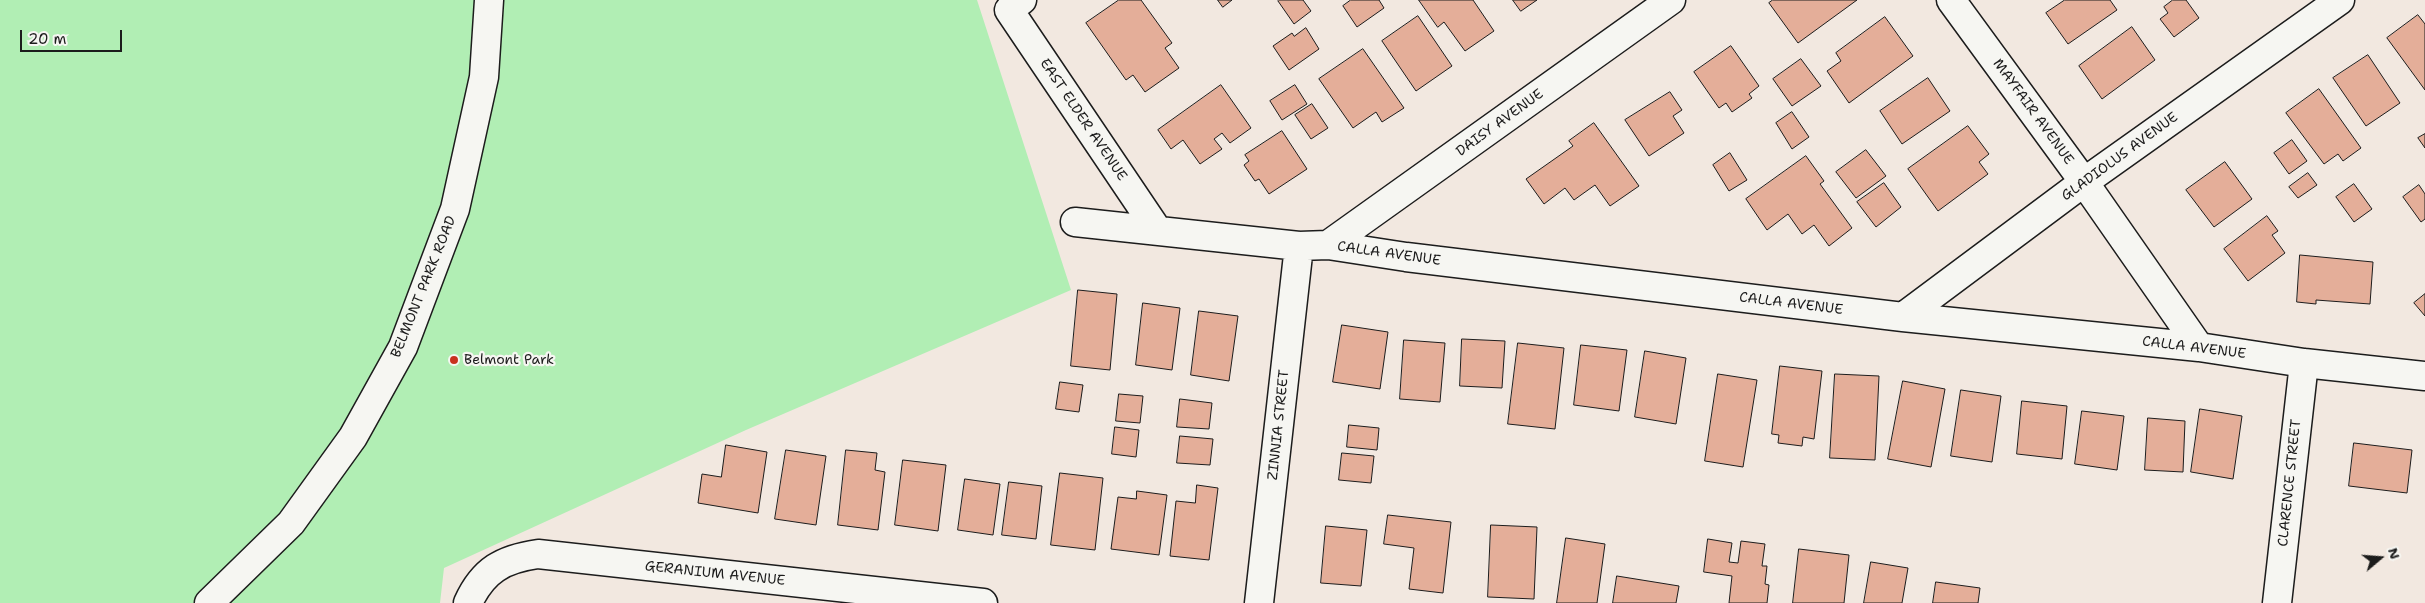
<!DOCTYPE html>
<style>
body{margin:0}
#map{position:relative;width:2425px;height:603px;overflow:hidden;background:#f2e8e0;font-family:"Shantell Sans",sans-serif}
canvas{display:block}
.north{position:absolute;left:2355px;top:533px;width:50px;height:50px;-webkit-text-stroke:4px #f6f6f2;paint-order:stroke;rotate:72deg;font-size:14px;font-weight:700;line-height:20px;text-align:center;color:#1c1c1c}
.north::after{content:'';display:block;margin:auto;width:18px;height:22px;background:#1c1c1c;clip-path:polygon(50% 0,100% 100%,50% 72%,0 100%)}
.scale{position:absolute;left:20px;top:30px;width:102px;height:22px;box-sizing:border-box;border:2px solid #1c1c1c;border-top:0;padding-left:6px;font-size:15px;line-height:18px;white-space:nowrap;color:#1c1c1c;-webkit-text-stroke:4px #f6f6f2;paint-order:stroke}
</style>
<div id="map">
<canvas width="2425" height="603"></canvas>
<div class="north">N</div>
<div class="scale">20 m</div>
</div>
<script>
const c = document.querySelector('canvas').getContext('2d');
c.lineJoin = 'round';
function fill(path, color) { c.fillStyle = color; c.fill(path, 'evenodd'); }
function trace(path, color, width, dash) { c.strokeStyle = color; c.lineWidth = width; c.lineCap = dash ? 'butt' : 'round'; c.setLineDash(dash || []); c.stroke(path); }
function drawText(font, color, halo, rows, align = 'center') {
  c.font = font + ' "Shantell Sans",sans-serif'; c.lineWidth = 4.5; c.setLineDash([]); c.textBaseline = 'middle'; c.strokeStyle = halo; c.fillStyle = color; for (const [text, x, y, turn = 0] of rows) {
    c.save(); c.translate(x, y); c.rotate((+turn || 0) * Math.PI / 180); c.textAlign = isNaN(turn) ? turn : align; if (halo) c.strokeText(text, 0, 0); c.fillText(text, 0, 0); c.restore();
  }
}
fill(new Path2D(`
 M 0,0 L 977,0 L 1071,290 L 746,430 L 444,568 L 440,603 L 0,603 Z`), '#b1eeb4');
const building = new Path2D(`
 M 1119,0 L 1141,0 L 1172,43 L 1165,48 L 1179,68 L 1145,92 L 1133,75 L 1126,80 L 1086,23 Z
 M 1218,0 L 1232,0 L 1223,7 Z
 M 1279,0 L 1303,0 L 1311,11 L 1294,24 L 1278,1 Z
 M 1351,0 L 1379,0 L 1384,8 L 1357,27 L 1343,6 Z
 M 1419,0 L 1473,0 L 1494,31 L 1465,51 L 1444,22 L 1438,27 Z
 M 1513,0 L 1537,0 L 1521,11 Z
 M 1773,0 L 1857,0 L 1798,43 L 1769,3 Z
 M 2065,0 L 2110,0 L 2117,10 L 2068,44 L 2046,13 Z
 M 2173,0 L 2186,0 L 2199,18 L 2174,37 L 2160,19 L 2168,13 L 2164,7 Z
 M 2418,15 L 2425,24 L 2425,90 L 2387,38 Z
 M 1418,16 L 1452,66 L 1416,91 L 1382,41 Z
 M 1885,17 L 1913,56 L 1849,103 L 1827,71 L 1841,61 L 1836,53 Z
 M 2132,27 L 2155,60 L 2102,99 L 2079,66 Z
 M 1306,28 L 1319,49 L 1289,70 L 1273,46 L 1292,33 L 1294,36 Z
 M 1731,46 L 1759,86 L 1749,94 L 1752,98 L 1732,112 L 1726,103 L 1719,108 L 1694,72 Z
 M 1363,49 L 1404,108 L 1382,122 L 1376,112 L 1353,128 L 1319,79 Z
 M 2368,55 L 2400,103 L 2366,126 L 2333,78 Z
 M 1801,59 L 1821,86 L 1792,106 L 1773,79 Z
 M 1928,78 L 1950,111 L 1902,144 L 1880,111 Z
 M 1221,85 L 1251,128 L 1230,143 L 1222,133 L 1214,139 L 1222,149 L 1200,164 L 1183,140 L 1171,149 L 1158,130 Z
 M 1295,85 L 1307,104 L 1282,120 L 1270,101 Z
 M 2319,89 L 2361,148 L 2343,161 L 2338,154 L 2324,164 L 2286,113 Z
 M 1670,92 L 1682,110 L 1673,116 L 1684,133 L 1649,156 L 1625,120 Z
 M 1312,104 L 1328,128 L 1311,139 L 1295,115 Z
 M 1792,112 L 1809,137 L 1792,149 L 1776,123 Z
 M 1594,123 L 1639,186 L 1610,206 L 1595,185 L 1574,200 L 1565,188 L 1544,204 L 1526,179 L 1573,146 L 1569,141 Z
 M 1968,126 L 1989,154 L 1979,162 L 1988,174 L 1938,211 L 1908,169 Z
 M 1282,131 L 1307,169 L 1269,194 L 1259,179 L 1255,181 L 1244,165 L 1249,161 L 1245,155 Z
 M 2425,134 L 2425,148 L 2418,138 Z
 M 2292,140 L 2307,161 L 2289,174 L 2274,153 Z
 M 1866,150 L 1886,176 L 1856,198 L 1836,172 Z
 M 1730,153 L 1747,180 L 1729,191 L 1713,165 Z
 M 1806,156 L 1824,181 L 1820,184 L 1852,228 L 1829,246 L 1814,225 L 1802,234 L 1788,214 L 1767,230 L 1746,199 Z
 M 2225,162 L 2252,199 L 2214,227 L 2186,190 Z
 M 2308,173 L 2317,185 L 2298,198 L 2289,187 Z
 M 1884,183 L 1901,207 L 1876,227 L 1857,202 Z
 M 2354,184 L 2372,209 L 2354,222 L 2336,197 Z
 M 2419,185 L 2425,194 L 2425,219 L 2421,222 L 2403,197 Z
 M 2267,216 L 2278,231 L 2272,235 L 2285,253 L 2248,281 L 2224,249 Z
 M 2300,255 L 2373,262 L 2370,304 L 2316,300 L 2316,304 L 2297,302 Z
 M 1078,290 L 1117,294 L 1110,370 L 1071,366 Z
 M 2425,294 L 2425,316 L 2414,303 Z
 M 1143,303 L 1180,308 L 1172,370 L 1136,365 Z
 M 1199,311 L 1238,316 L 1229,381 L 1191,375 Z
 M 1342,325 L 1388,332 L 1380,389 L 1333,382 Z
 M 1462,339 L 1505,341 L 1502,388 L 1460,386 Z
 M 1404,340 L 1445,343 L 1440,402 L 1400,399 Z
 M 1518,343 L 1564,348 L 1555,429 L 1508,424 Z
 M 1581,345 L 1627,350 L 1619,411 L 1574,405 Z
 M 1645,351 L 1686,358 L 1676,424 L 1635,417 Z
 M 1780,366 L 1822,371 L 1814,439 L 1803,437 L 1802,446 L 1778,443 L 1779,435 L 1772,434 Z
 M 1718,374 L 1757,380 L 1743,467 L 1705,461 Z
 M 1835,374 L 1879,376 L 1875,460 L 1830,458 Z
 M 1903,381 L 1945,389 L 1931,467 L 1888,459 Z
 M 1060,382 L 1083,385 L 1079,412 L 1056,409 Z
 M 1961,390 L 2001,396 L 1992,462 L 1951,456 Z
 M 1119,394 L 1143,396 L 1140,423 L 1116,421 Z
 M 1180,399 L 1212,403 L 1209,429 L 1177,427 Z
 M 2022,401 L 2067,406 L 2062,459 L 2017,454 Z
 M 2200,409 L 2242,416 L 2233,479 L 2191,472 Z
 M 2082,411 L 2124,416 L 2117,470 L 2075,464 Z
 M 2148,418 L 2185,421 L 2183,472 L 2145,470 Z
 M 1349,425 L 1379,428 L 1377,450 L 1347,447 Z
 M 1115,427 L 1139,430 L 1136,457 L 1112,454 Z
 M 1180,436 L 1213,439 L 1210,465 L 1177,463 Z
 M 2354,443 L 2412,450 L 2407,493 L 2349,486 Z
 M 726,445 L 767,452 L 758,513 L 698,503 L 702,474 L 721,477 Z
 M 786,450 L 826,456 L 816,525 L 775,519 Z
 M 846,450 L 877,453 L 875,470 L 885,472 L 878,530 L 838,525 Z
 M 1342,453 L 1374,456 L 1371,483 L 1339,480 Z
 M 903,460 L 946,465 L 938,531 L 895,525 Z
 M 1060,473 L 1103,478 L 1095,550 L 1051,545 Z
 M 965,479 L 1000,484 L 993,535 L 958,530 Z
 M 1009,482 L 1042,486 L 1036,539 L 1002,535 Z
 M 1197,485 L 1218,488 L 1209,560 L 1170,556 L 1176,501 L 1195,503 Z
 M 1137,491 L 1167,495 L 1159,555 L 1111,549 L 1118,497 L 1136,499 Z
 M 1388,515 L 1451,522 L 1443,593 L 1409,589 L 1414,548 L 1384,544 Z
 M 1491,525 L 1537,527 L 1534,599 L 1488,597 Z
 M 1326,526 L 1367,530 L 1361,586 L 1321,583 Z
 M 1566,538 L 1605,544 L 1597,603 L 1557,603 Z
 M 1708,539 L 1732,543 L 1729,562 L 1738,563 L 1741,541 L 1765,544 L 1762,566 L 1767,566 L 1765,584 L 1769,585 L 1767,603 L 1729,603 L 1732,576 L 1704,572 Z
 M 1799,549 L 1849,555 L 1844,603 L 1793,603 Z
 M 1871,562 L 1908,568 L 1902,603 L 1864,603 Z
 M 1617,576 L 1679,586 L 1676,603 L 1613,603 Z
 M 1936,582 L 1980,588 L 1978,603 L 1933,603 Z`);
fill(building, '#e4ae99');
trace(building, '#1c1c1c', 1);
const minor = new Path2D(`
 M 1022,0 L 1009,10 L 1158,231
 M 1951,0 L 2084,182 L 2199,347
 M 1075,222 L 1299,246 L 1328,245 L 1406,257 L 1903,317 L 2199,347 L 2304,363 L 2425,376
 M 1328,245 L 1671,0
 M 1903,317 L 2084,182 L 2340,0
 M 209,603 L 291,523 L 353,437 L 403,347 L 455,209 L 484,77 L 489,0
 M 468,603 C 483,570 503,559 538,554 L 983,603
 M 1259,603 L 1299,246
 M 2277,603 L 2304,363`);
trace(minor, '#1c1c1c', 31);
trace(minor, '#f6f6f2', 28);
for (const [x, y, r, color] of [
 [454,360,5,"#c8321e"]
]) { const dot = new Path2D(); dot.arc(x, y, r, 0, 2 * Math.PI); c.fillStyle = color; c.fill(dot); trace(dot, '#f6f6f2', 2); }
drawText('14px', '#1c1c1c', '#f6f6f2', [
 ["MAYFAIR AVENUE",2033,112,54],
 ["EAST ELDER AVENUE",1083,120,56],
 ["DAISY AVENUE",1500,123,-36],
 ["GLADIOLUS AVENUE",2120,157,-36],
 ["CALLA AVENUE",1389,254,8],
 ["BELMONT PARK ROAD",424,287,-68],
 ["CALLA AVENUE",1791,304,7],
 ["CALLA AVENUE",2194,348,7],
 ["ZINNIA STREET",1279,425,-84],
 ["CLARENCE STREET",2290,483,-84],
 ["GERANIUM AVENUE",715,574,6]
]);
drawText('14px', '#1c1c1c', '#f6f6f2', [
 ["Belmont Park",464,360]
], 'left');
</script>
